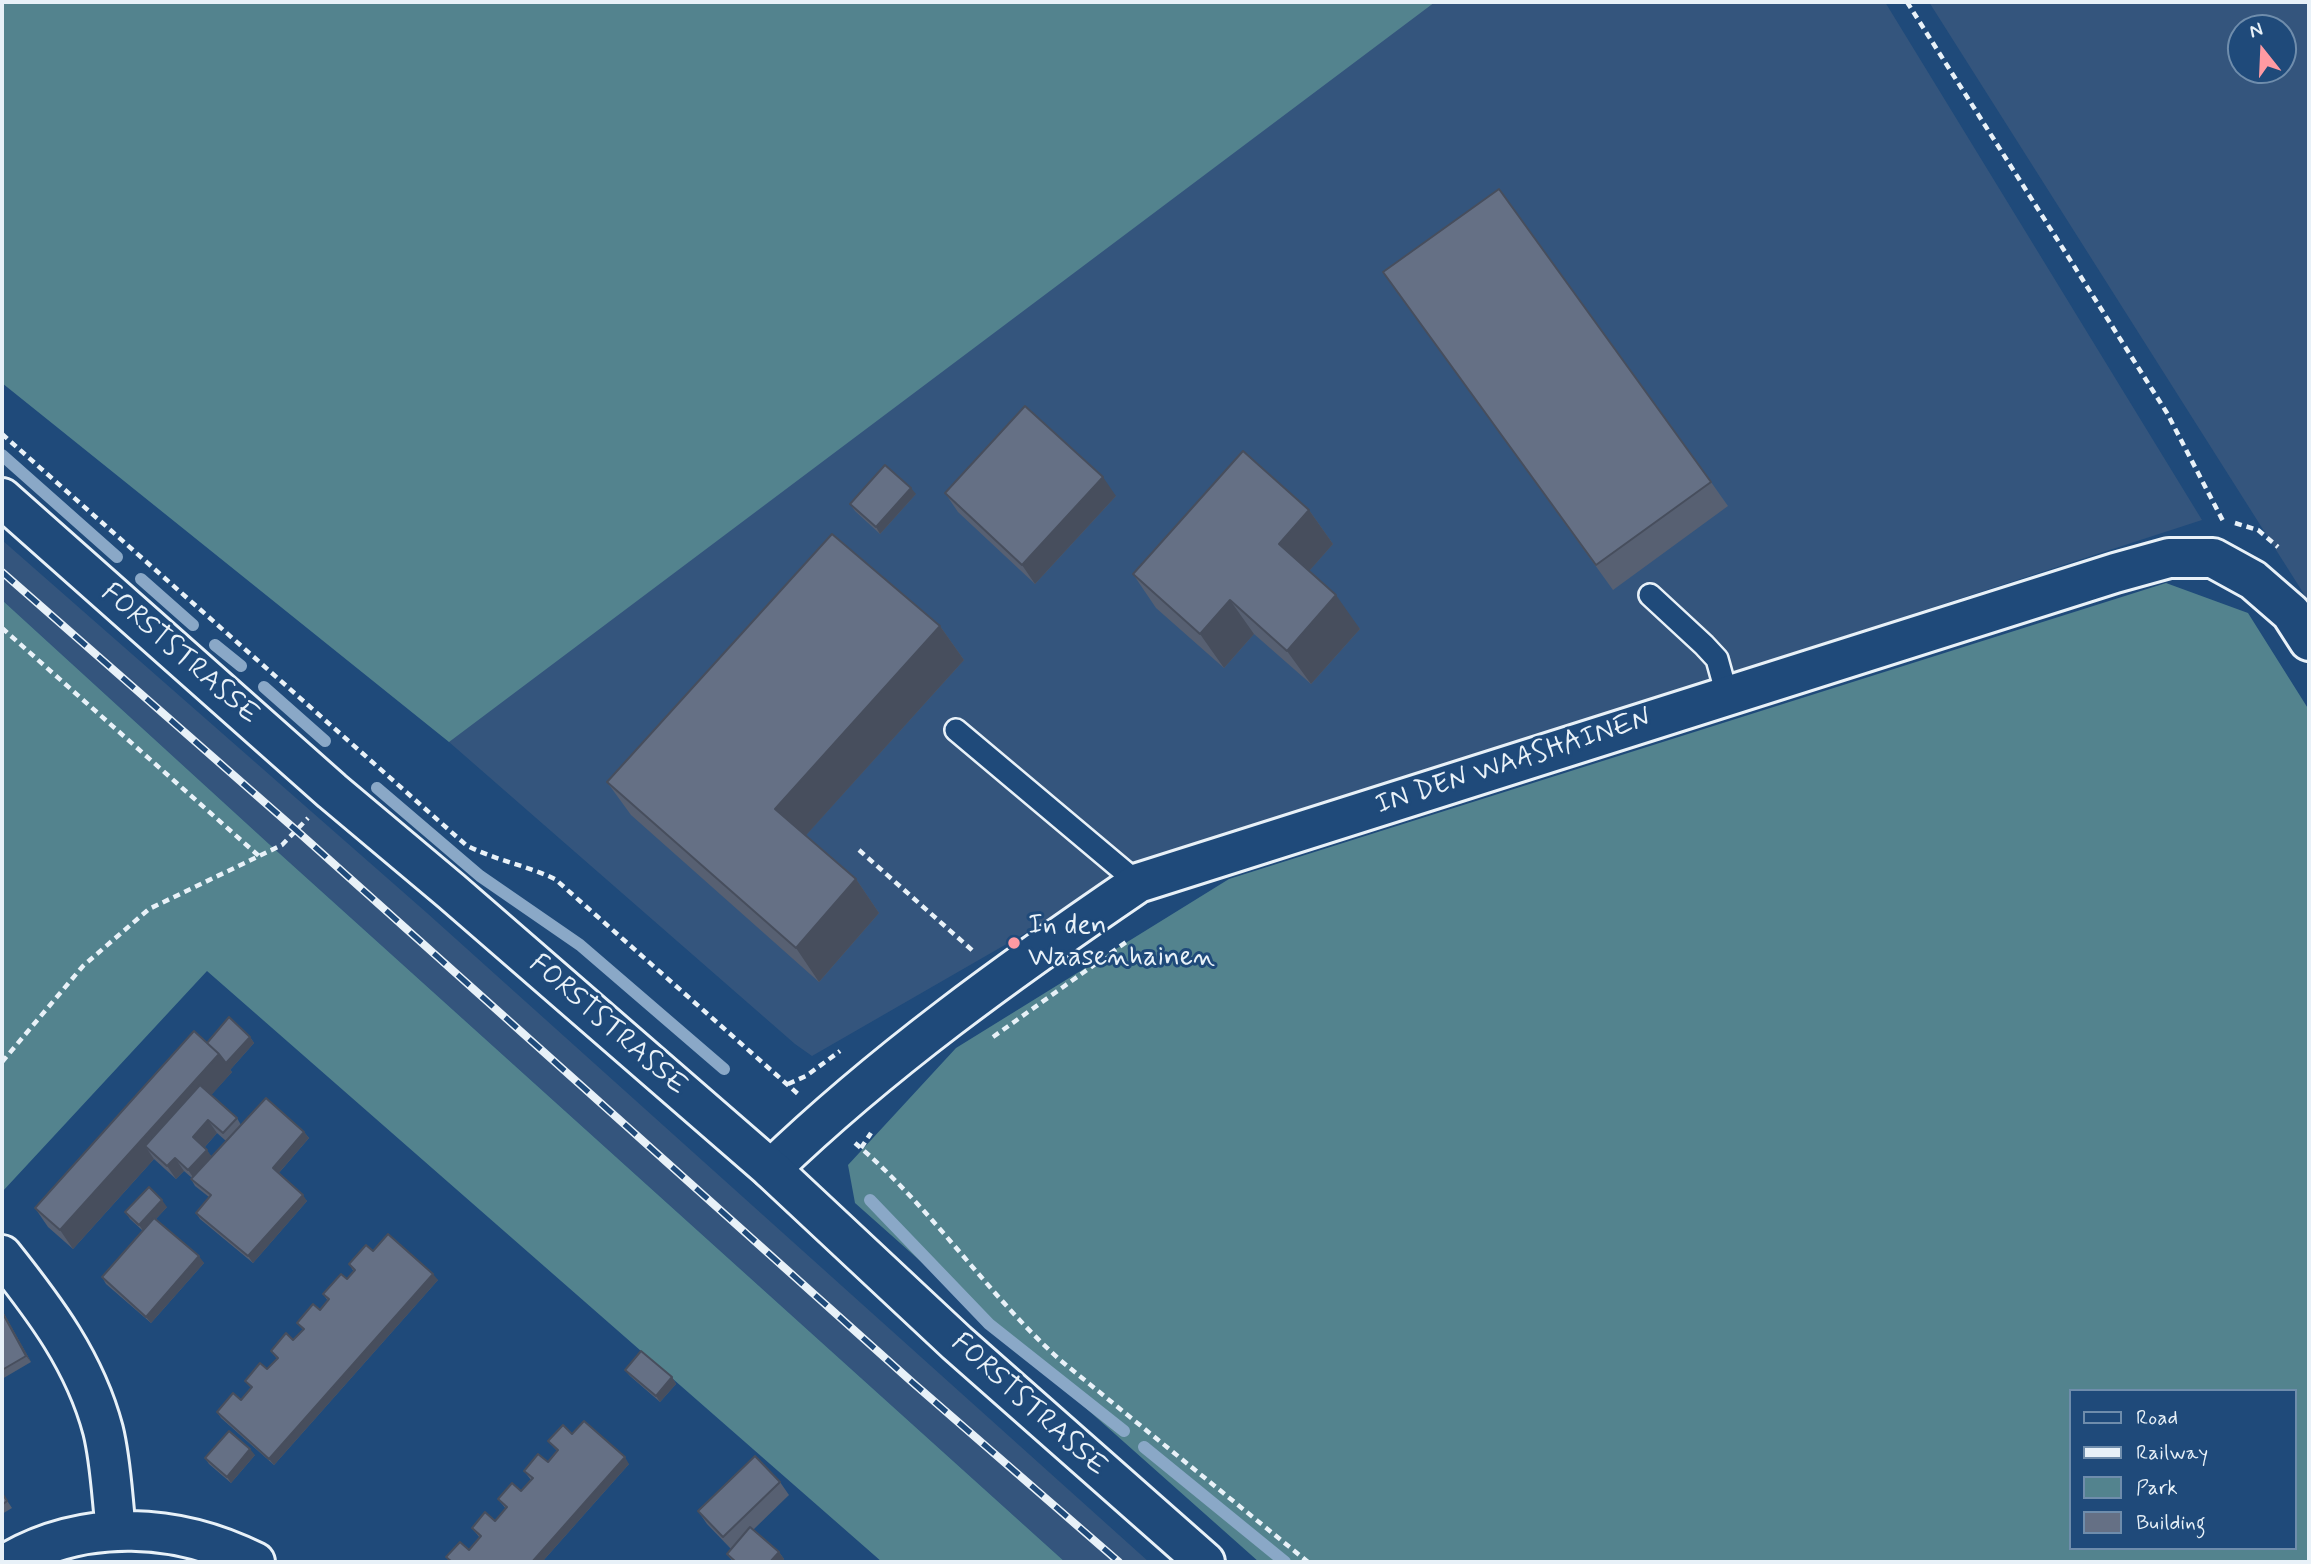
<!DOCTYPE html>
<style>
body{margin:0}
#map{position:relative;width:2311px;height:1564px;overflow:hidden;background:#1f4a7a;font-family:Mynerve,sans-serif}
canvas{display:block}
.frame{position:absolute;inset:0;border:4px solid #e8f1f8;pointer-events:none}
.legend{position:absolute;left:2069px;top:1389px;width:228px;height:161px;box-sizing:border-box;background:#1f4a7a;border:2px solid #6f8dac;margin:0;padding:9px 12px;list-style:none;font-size:21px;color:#e8f1f8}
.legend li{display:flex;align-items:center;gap:14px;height:35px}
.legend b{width:35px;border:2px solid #6f8dac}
.north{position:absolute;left:2227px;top:14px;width:70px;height:70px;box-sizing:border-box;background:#1f4a7a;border:2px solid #6f8dac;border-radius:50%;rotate:342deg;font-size:19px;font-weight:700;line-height:28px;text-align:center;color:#e8f1f8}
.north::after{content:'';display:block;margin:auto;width:24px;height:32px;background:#ff9aa2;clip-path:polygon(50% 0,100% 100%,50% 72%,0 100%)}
</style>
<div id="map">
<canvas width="2311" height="1564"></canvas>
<div class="frame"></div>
<ul class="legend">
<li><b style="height:9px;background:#1f4a7a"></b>Road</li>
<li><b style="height:9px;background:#e8f1f8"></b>Railway</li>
<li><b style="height:19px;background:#53838e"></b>Park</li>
<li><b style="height:19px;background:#657085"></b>Building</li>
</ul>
<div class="north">N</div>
</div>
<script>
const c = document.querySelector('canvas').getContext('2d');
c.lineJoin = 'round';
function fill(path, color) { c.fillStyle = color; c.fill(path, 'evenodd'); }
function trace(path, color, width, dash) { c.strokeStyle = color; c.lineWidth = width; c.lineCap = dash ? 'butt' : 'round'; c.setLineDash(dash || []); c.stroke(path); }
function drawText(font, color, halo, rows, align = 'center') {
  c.font = font + ' Mynerve,sans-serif'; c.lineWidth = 6; c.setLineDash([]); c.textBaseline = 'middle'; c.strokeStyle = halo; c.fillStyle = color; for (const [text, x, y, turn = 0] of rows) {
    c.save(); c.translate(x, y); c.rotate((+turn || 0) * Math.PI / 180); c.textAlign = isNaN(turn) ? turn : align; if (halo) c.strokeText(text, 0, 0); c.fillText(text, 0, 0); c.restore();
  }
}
fill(new Path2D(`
 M 1425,2 L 1885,2 L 2202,520 L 1149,862 L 812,1056 L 795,1044 L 449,742 L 445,714 Z
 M 1929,2 L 2309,2 L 2309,602 ZM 2241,28 L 2283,28 L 2283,70 L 2241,70 Z
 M 2,540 L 427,913 L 1149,1562 L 1065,1562 L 269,844 L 2,600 Z`), '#34557d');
fill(new Path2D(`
 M 2,2 L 1435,2 L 449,742 L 2,383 Z
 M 2166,583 L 2248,613 L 2309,710 L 2309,1562 L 1259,1562 L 855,1203 L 848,1165 L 956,1048 L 1229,879 ZM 2071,1391 L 2295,1391 L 2295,1548 L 2071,1548 Z
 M 2,600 L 269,844 L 1065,1562 L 882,1562 L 207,971 L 2,1192 Z`), '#53838e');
trace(new Path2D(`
 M 2,455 L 117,557
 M 141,579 L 193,625
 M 215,645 L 241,666
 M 264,687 L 325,741
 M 377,788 L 480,876 L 580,945 L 724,1069
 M 870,1200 L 989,1324 L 1124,1431
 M 1144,1447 L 1285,1562`), '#8aa8c7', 12);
const service = new Path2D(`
 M 1650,595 L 1704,645 L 1717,659 L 1727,695
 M 956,730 L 1138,883`);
const minor = new Path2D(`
 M 771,1169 C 883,1061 1010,970 1138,883 L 2115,573 L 2169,558 L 2213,558 L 2253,580 L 2291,613 L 2309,641
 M 2,1255 C 45,1309 85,1362 103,1430 C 111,1462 112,1498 116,1530
 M 9,1562 C 86,1518 177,1523 255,1562`);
const secondary = new Path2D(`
 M 2,498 L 332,791 L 451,891 L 771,1169 L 957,1343 L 1205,1562`);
trace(service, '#e8f1f8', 26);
trace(minor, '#e8f1f8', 44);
trace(secondary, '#e8f1f8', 44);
trace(new Path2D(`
 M 1907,2 L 2167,413 L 2223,521
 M 2,434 L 466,845 C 494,860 526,865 555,879 L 798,1094
 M 2235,523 L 2258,530 L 2278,547
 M 2,628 L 260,857
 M 859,850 L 973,951
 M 993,1037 L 1129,940
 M 2,1062 L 83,966 L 149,909 L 282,845 L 308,818
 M 788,1084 L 806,1076 L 840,1051
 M 855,1143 C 932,1208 986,1293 1060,1360 L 1308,1562
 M 861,1148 L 871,1133`), '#e8f1f8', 4.5, [7, 5]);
trace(service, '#1f4a7a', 21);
trace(minor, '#1f4a7a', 38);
trace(secondary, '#1f4a7a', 38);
const rail = new Path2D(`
 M 2,572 L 296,830 L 912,1382 L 1119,1562`);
trace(rail, '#e8f1f8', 8);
trace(rail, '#1f4a7a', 5, [16]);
fill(new Path2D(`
 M 1401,296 L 1711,482 L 1728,506 L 1613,590 Z
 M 945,493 L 1116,496 L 1035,584 L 958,512 Z
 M 916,494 L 880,534 L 855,511 L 850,504 Z
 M 1309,510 L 1333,544 L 1309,571 L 1360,629 L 1311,684 L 1254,634 L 1224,668 L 1156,608 L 1133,574 Z
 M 940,626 L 964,660 L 806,835 L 856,879 L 879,913 L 819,982 L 631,815 L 607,782 Z
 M 250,1037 L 254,1043 L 230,1070 L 232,1072 L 211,1095 L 237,1118 L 241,1125 L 304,1132 L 309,1138 L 278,1174 L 307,1201 L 253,1263 L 200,1219 L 196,1213 L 209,1197 L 195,1186 L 191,1179 L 192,1178 L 184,1171 L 176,1179 L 154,1159 L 73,1249 L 48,1227 L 35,1208 L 207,1043 ZM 217,1133 L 226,1141 L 212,1157 L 204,1148 Z
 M 167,1207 L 156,1219 L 204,1263 L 151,1323 L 106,1284 L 102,1277 L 143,1231 L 130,1219 L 125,1212 Z
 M 373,1251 L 438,1280 L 274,1465 L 221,1418 L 217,1412 L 241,1400 L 251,1388 L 245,1381 L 267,1369 L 277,1359 L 271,1351 L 293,1340 L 303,1330 L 297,1323 L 320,1310 L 328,1301 L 323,1294 L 347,1279 L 354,1272 L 349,1264 Z
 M 2,1310 L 31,1362 L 2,1379 Z
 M 625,1370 L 672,1377 L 676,1384 L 660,1402 L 630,1376 Z
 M 572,1434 L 629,1464 L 542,1562 L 450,1562 L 446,1557 L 469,1550 L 480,1538 L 472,1528 L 495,1521 L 506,1509 L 498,1499 L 521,1491 L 531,1480 L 524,1471 L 548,1462 L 557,1451 L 548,1441 Z
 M 255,1455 L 231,1483 L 209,1464 L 205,1458 Z
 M 780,1482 L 789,1495 L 753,1530 L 779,1552 L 784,1559 L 781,1562 L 733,1562 L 727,1554 L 731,1549 L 707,1524 L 698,1511 Z
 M 2,1493 L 12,1508 L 2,1514 Z`), '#576072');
fill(new Path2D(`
 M 1103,477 L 1116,496 L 1035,584 L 1022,565 Z
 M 911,488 L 916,494 L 880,534 L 876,527 Z
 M 1309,510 L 1333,544 L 1303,578 L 1279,544 Z
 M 1336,595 L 1360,629 L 1311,684 L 1287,651 Z
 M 1230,600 L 1254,634 L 1224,668 L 1200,634 Z
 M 940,626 L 964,660 L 799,843 L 775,809 Z
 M 856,879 L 879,913 L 819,982 L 796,948 Z
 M 250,1037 L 254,1043 L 230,1070 L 232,1072 L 156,1157 L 145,1146 L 154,1159 L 73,1249 L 60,1230 L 219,1054 Z
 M 208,1120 L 217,1133 L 202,1150 L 193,1137 Z
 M 304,1132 L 309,1138 L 277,1175 L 273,1168 Z
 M 207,1150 L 216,1163 L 197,1183 L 188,1170 Z
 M 175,1158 L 184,1171 L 176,1179 L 167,1166 Z
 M 303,1195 L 307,1201 L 253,1263 L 248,1256 Z
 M 162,1200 L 167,1207 L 144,1232 L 139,1225 Z
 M 199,1256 L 204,1263 L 151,1323 L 146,1317 Z
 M 433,1274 L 438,1280 L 274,1465 L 269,1459 Z
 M 2,1310 L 31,1362 L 26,1356 Z
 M 672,1377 L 676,1384 L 660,1402 L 656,1396 Z
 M 250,1449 L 255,1455 L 231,1483 L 227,1477 Z
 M 625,1457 L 629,1464 L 542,1562 L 532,1562 Z
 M 779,1552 L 784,1559 L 781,1562 L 770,1562 Z`), '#474e5d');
const building = new Path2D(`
 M 1499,189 L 1711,482 L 1596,565 L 1383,272 Z
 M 1025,406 L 1103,477 L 1022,565 L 945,493 Z
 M 1243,451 L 1309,510 L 1279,544 L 1336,595 L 1287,651 L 1230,600 L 1200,634 L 1133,574 Z
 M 885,465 L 911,488 L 876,527 L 850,504 Z
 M 832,534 L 940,626 L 775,809 L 856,879 L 796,948 L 607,782 Z
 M 229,1017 L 250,1037 L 226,1063 L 219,1054 L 207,1043 Z
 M 194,1031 L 219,1054 L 60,1230 L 35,1208 Z
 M 200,1085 L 237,1118 L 223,1133 L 208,1120 L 193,1137 L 207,1150 L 188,1170 L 175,1158 L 167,1166 L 145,1146 Z
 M 266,1098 L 304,1132 L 273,1168 L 303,1195 L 248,1256 L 196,1213 L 211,1195 L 191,1179 Z
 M 149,1187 L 162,1200 L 139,1225 L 125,1212 Z
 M 154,1218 L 199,1256 L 146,1317 L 102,1277 Z
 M 388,1234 L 433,1274 L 269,1459 L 217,1412 L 233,1393 L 241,1400 L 252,1387 L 245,1381 L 260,1363 L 267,1369 L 278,1358 L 271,1351 L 286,1333 L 293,1340 L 304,1329 L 297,1323 L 313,1304 L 320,1310 L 329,1299 L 323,1294 L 341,1274 L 347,1279 L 355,1270 L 349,1264 L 366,1245 L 373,1251 Z
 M 2,1312 L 26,1356 L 2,1370 Z
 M 641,1351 L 672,1377 L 656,1396 L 625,1370 Z
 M 584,1421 L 625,1457 L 532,1562 L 452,1562 L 446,1557 L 460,1542 L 469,1550 L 481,1536 L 472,1528 L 485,1512 L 495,1521 L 507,1507 L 498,1499 L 512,1483 L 521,1491 L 533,1478 L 524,1471 L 538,1454 L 548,1462 L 558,1450 L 548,1441 L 563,1425 L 572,1434 Z
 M 229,1431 L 250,1449 L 227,1477 L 205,1458 Z
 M 755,1456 L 780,1482 L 723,1537 L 698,1511 Z
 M 2,1493 L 7,1501 L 2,1505 Z
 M 750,1527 L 779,1552 L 770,1562 L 736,1562 L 727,1554 Z`);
fill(building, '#657085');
trace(building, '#474e5d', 2);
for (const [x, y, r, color] of [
 [1014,943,7,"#ff9aa2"]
]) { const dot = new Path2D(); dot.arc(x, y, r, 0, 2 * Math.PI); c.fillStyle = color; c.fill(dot); trace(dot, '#1f4a7a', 2.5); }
drawText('28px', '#e8f1f8', '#1f4a7a', [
 ["FORSTSTRASSE",179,655,41],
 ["IN DEN WAASHAINEN",1514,763,-18],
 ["FORSTSTRASSE",607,1026,41],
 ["FORSTSTRASSE",1028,1406,42]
]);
drawText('28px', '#e8f1f8', '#1f4a7a', [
 ["In den",1028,927],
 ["Waasenhainen",1028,959]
], 'left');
</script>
